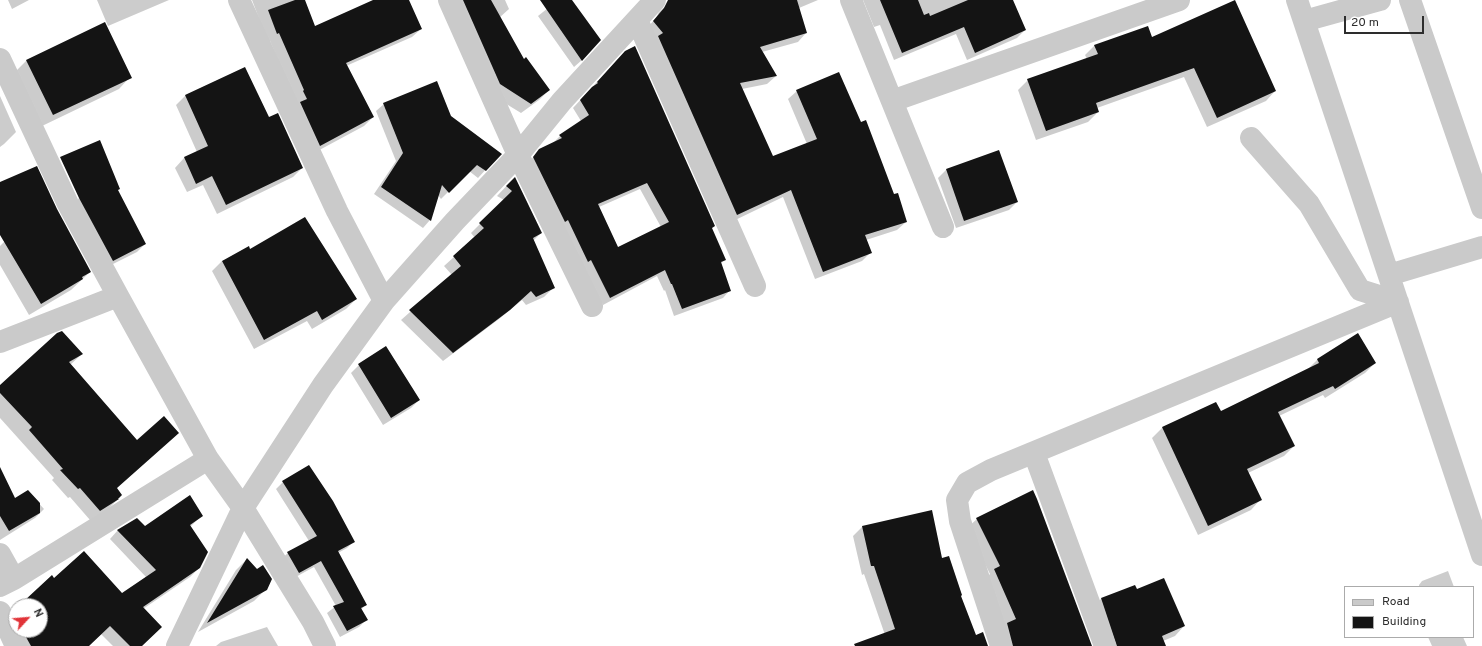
<!DOCTYPE html>
<style>
body{margin:0}
#map{position:relative;width:1482px;height:646px;overflow:hidden;background:#fff;font-family:Overpass,sans-serif}
canvas{display:block}
.legend{position:absolute;left:1344px;top:586px;width:130px;height:52px;box-sizing:border-box;background:#fff;border:1px solid #ababab;margin:0;padding:5px 7px;list-style:none;font-size:12px;color:#2d2d2d}
.legend li{display:flex;align-items:center;gap:8px;height:20px}
.legend b{width:20px;border:1px solid #ababab}
.north{position:absolute;left:8px;top:598px;width:40px;height:40px;box-sizing:border-box;background:#fff;border:1px solid #ababab;border-radius:50%;rotate:64deg;font-size:11px;font-weight:700;line-height:16px;text-align:center;color:#2d2d2d}
.north::after{content:'';display:block;margin:auto;width:14px;height:18px;background:#e13338;clip-path:polygon(50% 0,100% 100%,50% 72%,0 100%)}
.scale{position:absolute;left:1344px;top:16px;width:80px;height:18px;box-sizing:border-box;border:2px solid #2d2d2d;border-top:0;padding-left:5px;font-size:12px;line-height:14px;white-space:nowrap;color:#2d2d2d;-webkit-text-stroke:3px #fff;paint-order:stroke}
</style>
<div id="map">
<canvas width="1482" height="646"></canvas>
<ul class="legend">
<li><b style="height:5px;background:#cacaca"></b>Road</li>
<li><b style="height:11px;background:#141414"></b>Building</li>
</ul>
<div class="north">N</div>
<div class="scale">20 m</div>
</div>
<script>
const c = document.querySelector('canvas').getContext('2d');
c.lineJoin = 'round';
function fill(path, color) { c.fillStyle = color; c.fill(path, 'evenodd'); }
function trace(path, color, width, dash) { c.strokeStyle = color; c.lineWidth = width; c.lineCap = dash ? 'butt' : 'round'; c.setLineDash(dash || []); c.stroke(path); }
fill(new Path2D(`
 M 8,0 L 29,0 L 12,9 Z
 M 97,0 L 169,0 L 108,26 Z
 M 252,0 L 304,0 L 314,27 L 375,0 L 408,0 L 421,29 L 412,37 L 346,66 L 373,117 L 364,126 L 312,154 L 295,100 L 270,41 L 268,42 Z
 M 454,0 L 505,0 L 509,9 L 499,18 L 523,61 L 549,90 L 539,100 L 521,113 L 490,94 Z
 M 558,0 L 571,0 L 582,60 L 574,67 L 538,16 Z
 M 672,0 L 818,0 L 799,8 L 806,33 L 798,42 L 762,52 L 776,76 L 767,84 L 742,89 L 772,157 L 807,144 L 788,99 L 797,91 L 894,195 L 906,222 L 897,230 L 866,240 L 871,252 L 862,261 L 815,279 L 783,197 L 729,223 L 645,30 L 656,18 L 659,12 Z
 M 863,0 L 1012,0 L 1025,30 L 1017,38 L 967,60 L 956,34 L 894,60 L 880,25 L 874,27 Z
 M 1151,39 L 1275,91 L 1266,101 L 1207,127 L 1184,77 L 1097,108 L 1098,112 L 1088,122 L 1036,140 L 1018,90 L 1028,80 L 1087,59 L 1085,55 L 1095,45 Z
 M 618,59 L 711,228 L 725,260 L 720,264 L 730,290 L 723,298 L 674,316 L 665,290 L 664,291 L 657,276 L 603,305 L 583,267 L 526,165 L 540,150 L 553,143 L 560,136 L 581,121 L 573,108 ZM 640,189 L 661,227 L 618,248 L 599,207 Z
 M 27,60 L 130,77 L 119,89 L 42,126 L 15,72 Z
 M 245,68 L 268,118 L 302,168 L 293,177 L 217,214 L 203,185 L 187,192 L 175,168 L 184,158 L 197,152 L 176,105 L 185,96 Z
 M 0,96 L 16,132 L 4,144 L 0,147 Z
 M 384,104 L 450,117 L 500,154 L 478,178 L 469,171 L 441,199 L 438,195 L 430,220 L 423,228 L 374,194 L 396,161 L 376,111 Z
 M 999,151 L 1017,202 L 1009,210 L 956,228 L 938,178 L 946,170 Z
 M 514,178 L 541,233 L 533,241 L 553,288 L 544,297 L 526,305 L 522,300 L 499,319 L 443,361 L 401,320 L 452,275 L 444,266 L 475,238 L 471,233 L 504,200 L 497,196 Z
 M 79,198 L 145,244 L 137,252 L 105,268 L 72,206 Z
 M 4,242 L 90,272 L 71,290 L 29,315 L 0,265 L 0,246 Z
 M 250,250 L 356,299 L 346,309 L 312,329 L 307,321 L 254,349 L 212,271 L 222,261 Z
 M 1357,335 L 1375,363 L 1365,373 L 1325,398 L 1323,395 L 1279,416 L 1294,446 L 1284,456 L 1248,473 L 1260,500 L 1251,510 L 1198,535 L 1152,438 L 1162,428 L 1216,403 L 1220,413 L 1307,370 L 1317,360 Z
 M 82,354 L 70,365 L 137,441 L 116,489 L 118,499 L 108,509 L 90,520 L 70,497 L 68,498 L 52,480 L 54,478 L 0,418 L 0,386 Z
 M 359,365 L 419,400 L 411,408 L 383,425 L 351,373 Z
 M 0,469 L 15,499 L 28,491 L 44,509 L 35,518 L 0,540 Z
 M 283,482 L 354,541 L 347,548 L 338,553 L 366,604 L 361,610 L 366,620 L 359,627 L 340,637 L 327,613 L 336,606 L 314,567 L 292,579 L 281,559 L 288,553 L 309,541 L 276,489 Z
 M 202,515 L 190,527 L 199,568 L 190,577 L 143,609 L 141,646 L 113,646 L 101,634 L 88,646 L 26,646 L 4,618 L 16,607 L 16,630 L 40,630 L 40,606 L 17,606 L 54,579 L 122,594 L 146,577 L 110,539 L 118,530 L 144,527 Z
 M 977,519 L 1091,646 L 1002,646 L 985,579 L 990,574 L 967,528 Z
 M 862,527 L 941,560 L 960,596 L 975,637 L 987,646 L 881,646 L 885,635 L 864,574 L 862,575 L 853,536 Z
 M 247,559 L 266,589 L 254,601 L 198,632 L 236,570 Z
 M 1448,571 L 1454,587 L 1419,587 L 1419,585 L 1422,581 Z
 M 1135,586 L 1136,590 L 1184,626 L 1175,636 L 1163,641 L 1165,646 L 1106,646 L 1092,608 L 1101,599 Z
 M 267,627 L 278,646 L 216,646 L 221,642 Z
 M 1428,637 L 1463,637 L 1467,646 L 1432,646 Z`), '#0003');
fill(new Path2D(`
 M 295,0 L 305,0 L 315,26 L 373,0 L 409,0 L 422,29 L 346,63 L 374,117 L 320,146 L 300,102 L 307,99 L 303,91 L 304,90 L 279,33 L 277,34 L 268,10 Z
 M 463,0 L 491,0 L 524,59 L 526,57 L 550,90 L 531,104 L 500,84 Z
 M 540,0 L 572,0 L 601,40 L 582,61 Z
 M 668,0 L 797,0 L 807,33 L 760,47 L 777,76 L 740,83 L 773,156 L 817,139 L 796,90 L 839,72 L 861,122 L 866,120 L 894,194 L 898,193 L 907,222 L 865,235 L 872,253 L 823,272 L 791,190 L 737,215 L 658,36 L 663,33 L 653,21 L 664,8 Z
 M 880,0 L 918,0 L 924,15 L 929,13 L 930,16 L 968,0 L 1013,0 L 1026,30 L 975,53 L 964,27 L 902,53 Z
 M 1235,0 L 1276,91 L 1217,118 L 1194,68 L 1096,103 L 1099,112 L 1046,131 L 1027,79 L 1098,54 L 1094,45 L 1148,26 L 1152,37 Z
 M 105,22 L 132,78 L 53,115 L 26,60 Z
 M 635,46 L 715,226 L 712,228 L 726,260 L 721,262 L 731,291 L 682,309 L 672,284 L 671,284 L 665,270 L 610,298 L 591,260 L 588,262 L 568,220 L 565,222 L 533,157 L 539,149 L 562,138 L 559,135 L 589,115 L 580,100 L 592,87 L 598,83 L 597,82 L 625,51 ZM 647,183 L 669,222 L 618,247 L 598,204 Z
 M 245,67 L 269,117 L 278,113 L 303,168 L 226,205 L 212,176 L 196,184 L 184,157 L 208,146 L 185,95 Z
 M 437,81 L 451,116 L 502,154 L 486,171 L 477,165 L 449,193 L 442,185 L 431,221 L 381,187 L 403,153 L 383,103 Z
 M 100,140 L 120,189 L 118,190 L 146,244 L 113,261 L 79,198 L 60,157 Z
 M 999,150 L 1018,202 L 964,221 L 946,169 Z
 M 37,166 L 57,209 L 91,272 L 82,277 L 83,279 L 41,304 L 0,235 L 0,182 Z
 M 515,177 L 542,233 L 533,238 L 555,288 L 536,297 L 531,291 L 510,310 L 453,353 L 409,310 L 461,266 L 453,256 L 484,228 L 479,223 L 512,191 L 506,186 Z
 M 305,217 L 357,299 L 322,320 L 317,311 L 264,340 L 222,261 L 249,246 L 250,249 Z
 M 62,331 L 83,354 L 69,362 L 137,440 L 164,416 L 179,433 L 117,488 L 122,495 L 118,499 L 119,499 L 100,511 L 80,488 L 78,489 L 60,470 L 63,469 L 29,430 L 32,427 L 0,393 L 0,385 L 57,333 Z
 M 1358,333 L 1376,363 L 1335,389 L 1333,386 L 1278,412 L 1295,446 L 1247,469 L 1262,500 L 1208,526 L 1162,427 L 1216,402 L 1221,411 L 1319,363 L 1317,359 Z
 M 386,346 L 420,400 L 391,418 L 358,364 Z
 M 309,465 L 333,501 L 355,542 L 338,551 L 367,605 L 361,608 L 368,620 L 347,631 L 333,606 L 344,602 L 321,561 L 299,573 L 287,552 L 317,536 L 282,481 Z
 M 0,467 L 15,498 L 28,490 L 40,503 L 40,513 L 9,531 L 0,516 Z
 M 1033,490 L 1037,499 L 1092,646 L 1013,646 L 1007,623 L 1016,619 L 994,569 L 1000,566 L 976,518 Z
 M 190,495 L 203,516 L 190,525 L 208,552 L 200,568 L 143,607 L 162,627 L 142,646 L 130,646 L 110,626 L 89,646 L 31,646 L 22,630 L 40,630 L 40,606 L 16,606 L 16,617 L 12,608 L 24,601 L 52,575 L 54,578 L 84,551 L 122,593 L 156,570 L 117,530 L 137,518 L 145,526 Z
 M 932,510 L 942,558 L 949,556 L 962,595 L 961,596 L 976,635 L 983,632 L 988,646 L 855,646 L 854,644 L 895,629 L 874,566 L 871,566 L 862,526 Z
 M 247,558 L 257,569 L 263,565 L 272,579 L 267,590 L 207,623 Z
 M 1164,578 L 1185,626 L 1162,636 L 1166,646 L 1117,646 L 1101,598 L 1135,585 L 1137,589 Z`), '#141414');
trace(new Path2D(`
 M 239,0 L 337,211 L 384,301
 M 449,0 L 518,155 L 592,306
 M 851,0 L 943,227
 M 1297,0 L 1482,555
 M 1410,0 L 1482,208
 M 637,20 L 755,286
 M 1304,21 L 1380,0
 M 0,59 L 68,204 L 118,296 L 208,459 L 243,508 L 313,622 L 325,646
 M 892,101 L 1179,0
 M 1251,138 L 1309,204 L 1360,290 L 1398,302
 M 1389,275 L 1482,247
 M 0,342 L 118,296
 M 1034,453 L 1105,646
 M 0,554 L 14,579
 M 0,586 L 14,579 L 208,459
 M 0,612 L 16,646
 M 177,646 L 243,508 L 323,385 L 384,301 L 455,221 L 518,155 L 562,101 L 655,0
 M 1001,646 L 960,521 L 957,500 L 967,483 L 991,470 L 1398,302`), '#cacaca', 22);
</script>
